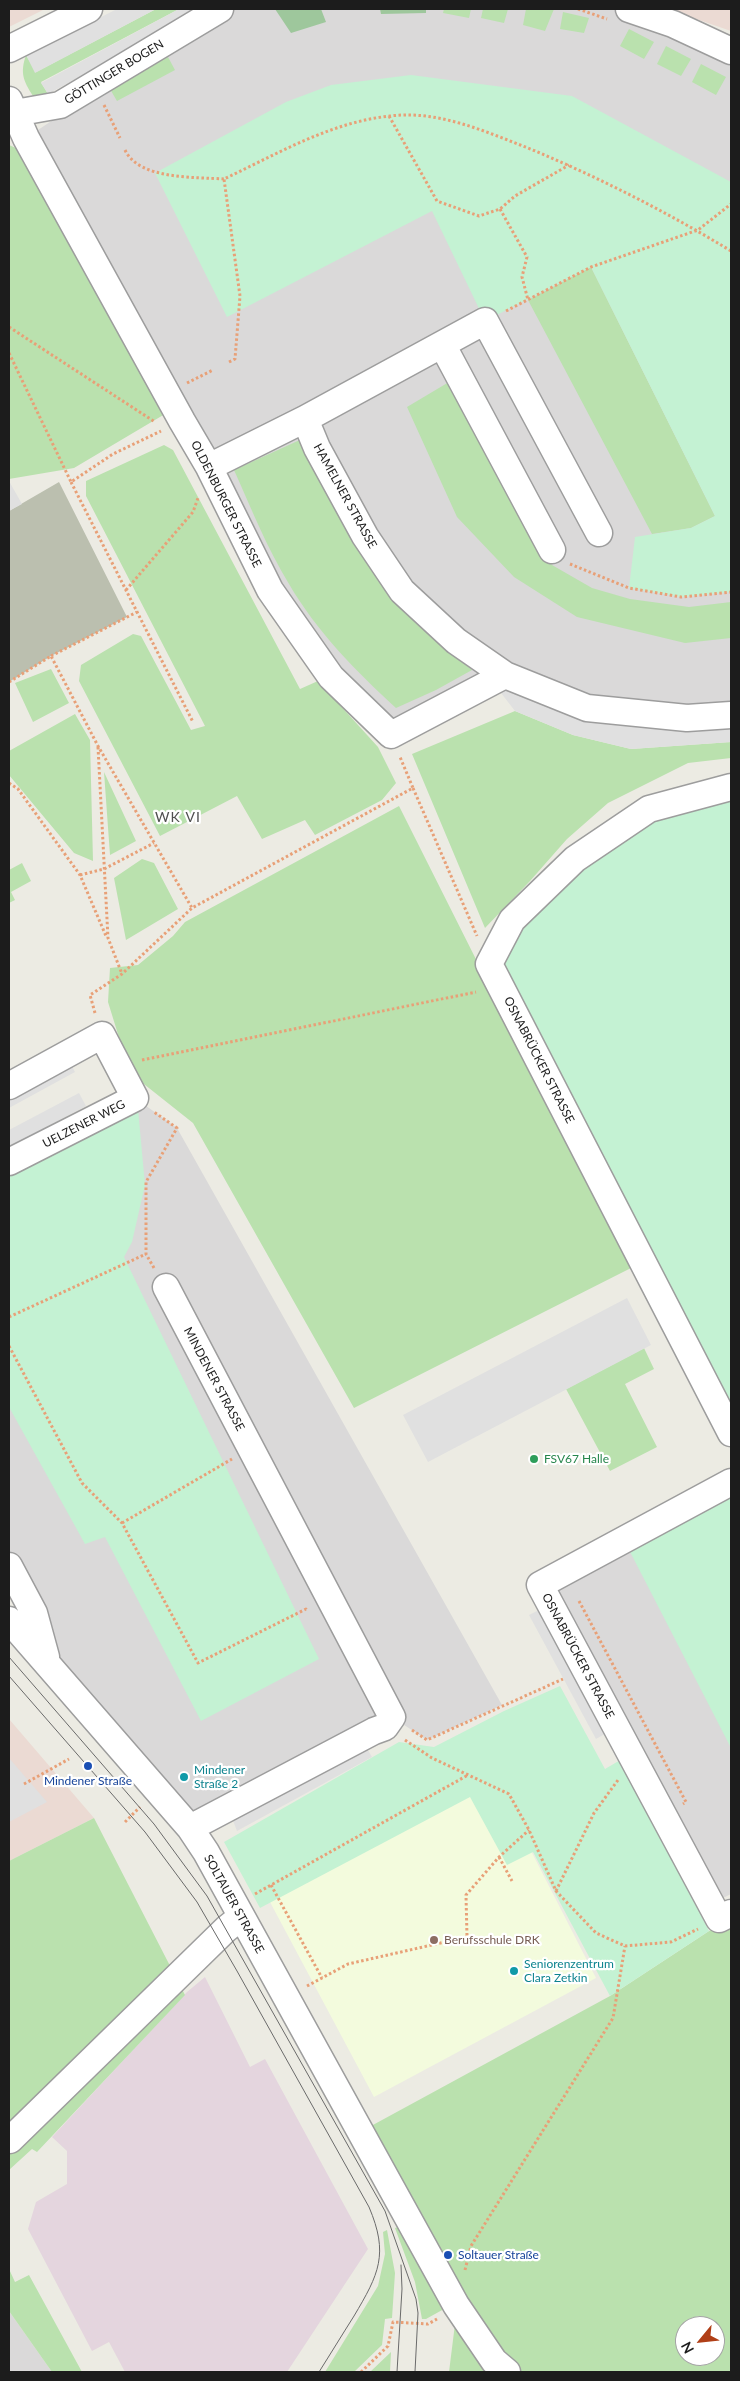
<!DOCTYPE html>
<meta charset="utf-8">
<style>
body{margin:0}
#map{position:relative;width:740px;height:2381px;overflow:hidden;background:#ecebe3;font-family:Lato,sans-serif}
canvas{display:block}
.frame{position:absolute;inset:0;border:10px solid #1c1c1c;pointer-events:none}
.north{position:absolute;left:675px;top:2316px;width:50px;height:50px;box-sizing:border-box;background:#fff;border:1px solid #a4a4a4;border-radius:50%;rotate:242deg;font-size:14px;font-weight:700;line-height:20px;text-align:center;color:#1c1c1c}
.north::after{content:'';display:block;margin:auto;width:18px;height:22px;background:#b03f17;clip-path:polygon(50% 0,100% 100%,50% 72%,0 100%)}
</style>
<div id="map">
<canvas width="740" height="2381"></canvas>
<div class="frame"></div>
<div class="north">N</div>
</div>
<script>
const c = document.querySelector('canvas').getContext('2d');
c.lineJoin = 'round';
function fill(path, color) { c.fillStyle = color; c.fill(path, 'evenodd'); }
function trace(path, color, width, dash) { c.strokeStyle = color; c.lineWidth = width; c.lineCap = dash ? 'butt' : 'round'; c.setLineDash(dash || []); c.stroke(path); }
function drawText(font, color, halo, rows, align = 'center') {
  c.font = font + ' Lato,sans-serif'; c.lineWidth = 4.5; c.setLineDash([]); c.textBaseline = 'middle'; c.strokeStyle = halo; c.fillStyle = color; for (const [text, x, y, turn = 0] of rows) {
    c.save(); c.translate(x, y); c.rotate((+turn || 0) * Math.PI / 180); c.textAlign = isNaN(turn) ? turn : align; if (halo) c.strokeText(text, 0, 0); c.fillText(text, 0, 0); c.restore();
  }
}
fill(new Path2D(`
 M 219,9 L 626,9 L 731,52 L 731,712 L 687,718 L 505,675 L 391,735 L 331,677 L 26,138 Z
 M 135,1098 L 177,1128 L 502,1705 L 427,1740 L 392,1717 L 190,1826 L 47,1662 L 9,1566 L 9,1162 Z
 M 731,1482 L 731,1894 L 719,1900 L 540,1585 Z
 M 9,2311 L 52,2372 L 9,2372 Z`), '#dad9d9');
fill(new Path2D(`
 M 9,9 L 45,9 L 9,27 Z
 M 674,9 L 731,9 L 731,31 L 676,12 Z
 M 9,1719 L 94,1818 L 9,1861 Z`), '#ebdad3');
fill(new Path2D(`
 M 205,1977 L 250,2067 L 265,2059 L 368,2249 L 287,2372 L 125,2372 L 109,2342 L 92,2351 L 28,2229 L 36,2202 L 67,2184 L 67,2151 L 52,2137 L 187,1992 Z`), '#e4d5de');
fill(new Path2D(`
 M 476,1792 L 506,1802 L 596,1978 L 374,2097 L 270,1902 Z`), '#f3fbdd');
fill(new Path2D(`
 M 59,482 L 127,617 L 51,656 L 9,682 L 9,511 Z`), '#bbbfaf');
fill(new Path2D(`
 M 156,9 L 179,9 L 41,82 L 48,94 L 33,96 C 23,80 20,73 26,55 L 36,72 Z
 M 444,9 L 471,9 L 469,18 L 443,13 Z
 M 483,9 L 508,9 L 504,23 L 481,18 Z
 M 526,9 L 554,9 L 545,31 L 523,25 Z
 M 563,12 L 589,18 L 584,33 L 560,29 Z
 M 629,29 L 654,42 L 644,59 L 620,46 Z
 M 666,46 L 691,59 L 681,76 L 657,64 Z
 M 168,57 L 175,70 L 117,101 L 110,89 Z
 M 701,64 L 726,77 L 716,95 L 692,82 Z
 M 9,145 L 18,149 L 165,414 L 74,468 L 9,479 Z
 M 591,267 L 715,516 L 691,528 L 652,534 L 528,300 Z
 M 449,382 L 552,565 L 592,588 L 630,599 L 689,607 L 731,602 L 731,638 L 685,643 L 577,617 L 514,577 L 457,517 L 407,407 Z
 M 302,439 L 385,590 L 418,625 L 472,670 L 436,690 L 396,708 C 356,671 317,632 289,584 C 267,548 251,508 234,470 Z
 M 164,445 L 173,450 L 300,689 L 318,681 L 378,747 L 396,783 L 382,800 L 315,835 L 305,820 L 262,839 L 237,796 L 160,836 L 79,681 L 81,665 L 133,634 L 141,636 L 191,730 L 205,726 L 86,496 L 86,481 Z
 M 51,669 L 69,703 L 33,722 L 15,683 Z
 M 515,711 L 573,735 L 631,749 L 731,742 L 731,758 L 688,763 L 608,803 L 567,839 L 530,881 L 485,928 L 412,754 Z
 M 75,714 L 90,740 L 93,861 L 74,853 L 9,775 L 9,751 Z
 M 104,772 L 136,841 L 110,855 Z
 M 399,806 L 631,1268 L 354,1408 L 193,1123 L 130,1073 L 108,1002 L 110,968 L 138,965 L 173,936 L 185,922 Z
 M 142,859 L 154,863 L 178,909 L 126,940 L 114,878 Z
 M 22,863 L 31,881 L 11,892 L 15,900 L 9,903 L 9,870 Z
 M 644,1348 L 654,1369 L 625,1384 L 657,1447 L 610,1471 L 566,1389 Z
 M 94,1818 L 185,1995 L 37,2152 L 32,2149 L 9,2170 L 9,1861 Z
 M 731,1919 L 731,2372 L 449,2372 L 457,2308 L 360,2132 L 610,1996 L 709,1931 ZM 685,2326 L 715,2326 L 715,2356 L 685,2356 Z
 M 398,2227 L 444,2309 L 426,2319 L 422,2319 L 415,2282 L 395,2228 Z
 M 387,2230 L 395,2273 L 392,2318 L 385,2319 L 382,2345 L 354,2372 L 325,2372 L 378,2286 L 385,2254 L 383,2232 Z
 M 9,2269 L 15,2282 L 29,2275 L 82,2372 L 52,2372 L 9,2311 Z
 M 391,2352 L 390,2372 L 370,2372 Z`), '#bae1ae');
fill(new Path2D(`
 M 275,9 L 321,9 L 326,22 L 291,33 Z
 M 380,9 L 426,9 L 426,13 L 381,14 Z`), '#9ec79c');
fill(new Path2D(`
 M 411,75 L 572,96 L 731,182 L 731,592 L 681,597 L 629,588 L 635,537 L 691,528 L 715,516 L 591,267 L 485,321 L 432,211 L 227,317 L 155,173 L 286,102 L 331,85 Z
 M 731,787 L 731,1433 L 489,964 L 517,915 L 653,807 Z
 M 138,1109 L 145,1185 L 132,1242 L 124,1257 L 319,1659 L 201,1721 L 105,1537 L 85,1544 L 9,1407 L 9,1176 Z
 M 731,1482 L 731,1748 L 625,1542 Z
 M 560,1686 L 605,1769 L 622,1759 L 709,1931 L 610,1996 L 533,1852 L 507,1865 L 470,1797 L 260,1908 L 224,1842 L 399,1742 L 434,1747 L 504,1711 Z`), '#c4f2d3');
fill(new Path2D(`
 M 117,9 L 156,9 L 35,73 L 26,55 Z
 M 179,9 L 204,9 L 48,94 L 41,83 Z
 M 9,481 L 22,504 L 9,511 Z
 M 514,683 L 731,722 L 731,742 L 631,749 L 573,735 L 515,711 L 501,693 Z
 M 70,1062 L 75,1072 L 9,1108 L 9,1095 Z
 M 79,1093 L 86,1106 L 9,1147 L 9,1130 Z
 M 627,1298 L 651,1345 L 428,1462 L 403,1415 Z
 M 543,1608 L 610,1731 L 596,1739 L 529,1615 Z
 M 365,1745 L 372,1757 L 237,1831 L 232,1818 Z
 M 9,1758 L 47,1802 L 9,1822 Z`), '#e0e0e0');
const minor = new Path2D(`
 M 629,9 L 673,24 L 731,51
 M 9,49 L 89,9
 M 9,100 L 15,113 L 60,105 L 220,9
 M 15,113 L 26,138 L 182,421 L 209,467 L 270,590 L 331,677 L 391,735 L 505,675
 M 443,346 L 552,550
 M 305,419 L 485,321 L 599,533
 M 209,467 L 305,419 L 317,448 L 365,536 L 402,591 L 456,641 L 505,675 L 587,708 L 687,718 L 731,715
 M 731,787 L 649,809 L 575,859 L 512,920 L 489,964 L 731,1433
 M 9,1086 L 102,1035 L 135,1098 L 9,1162
 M 166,1287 L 392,1717 L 385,1727 L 374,1731 L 190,1828
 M 731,1482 L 540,1585 L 719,1919 L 731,1913
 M 9,1566 L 34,1613 L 46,1657
 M 9,1620 L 190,1828 L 206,1852 L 456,2305 L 494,2361 L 507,2372
 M 10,2140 L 226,1929 L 241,1917`);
trace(minor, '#9d9d9d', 29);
trace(new Path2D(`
 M 578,9 L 607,19
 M 104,105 L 120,138
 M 389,116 L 437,201 L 479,216 L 500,209 L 515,196 L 569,165
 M 125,150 C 139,180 196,177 224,179
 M 500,209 L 527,257 L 522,277 L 528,300
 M 506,311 L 591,267 L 698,230 L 731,204
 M 9,327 L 155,422
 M 9,353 L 71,482 L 113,454 L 161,431
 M 229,362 L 235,359 L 240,296 L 224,179 C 277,154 331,122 390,116 C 438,110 484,131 528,148 C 598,177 667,212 731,251
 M 187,383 L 213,370
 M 71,482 L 193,722
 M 570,564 L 629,588 L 681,597 L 731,592
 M 126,590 L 193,512 L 198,498
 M 51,656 L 137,612
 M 9,682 L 51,656 L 98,746 L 192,908
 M 98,747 L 108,938 L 122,974
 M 9,783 L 18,789 L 80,875 L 106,936
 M 413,788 L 477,936
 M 80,875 L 104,869 L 154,843
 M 95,1013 L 90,995 L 122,974 L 192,908 L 413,788 L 400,757
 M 142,1060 L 476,992
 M 154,1268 L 146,1254 L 146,1182 L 177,1128 L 154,1112
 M 9,1317 L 146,1254
 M 9,1346 L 82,1483 L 122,1523 L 198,1663 L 306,1609 L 307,1610
 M 122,1523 L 232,1459
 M 579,1601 L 686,1802 L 683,1804
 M 412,1730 L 427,1740 L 563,1679
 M 405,1740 L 432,1758 L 509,1794 L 529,1830 L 556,1891 L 596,1933 L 625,1946 L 671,1942 L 698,1929
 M 24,1784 L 69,1759
 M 125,1822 L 140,1807
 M 499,1857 L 512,1881
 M 271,1885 L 322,1978
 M 556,1891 L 594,1813 L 618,1780
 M 255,1894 L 468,1775
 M 307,1986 L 348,1964 L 467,1937 L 466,1895 L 499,1857 L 529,1830
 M 465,2270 L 471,2246 L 613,2018 L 625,1946
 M 361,2372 L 388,2346 L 393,2322 L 428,2324 L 437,2319`), '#e8a077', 3, [2.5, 2.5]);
trace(minor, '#fff', 26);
trace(new Path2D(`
 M 9,1657 L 154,1824 L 207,1896 L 385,2211 L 416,2299 L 418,2313 L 415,2372
 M 9,1676 L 145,1832 L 197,1902 L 237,1971 L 369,2207 C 389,2254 379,2274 354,2316 C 342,2335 331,2353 319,2372
 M 397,2372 L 402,2289 L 401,2265`), '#6a6a6a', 1);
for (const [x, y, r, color] of [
 [534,1459,5,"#2e9e5b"],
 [88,1766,5,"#1a4fb4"],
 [184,1777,5,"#0f9aa8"],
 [434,1940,5,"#8d6e63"],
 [514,1971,5,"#0f9aa8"],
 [448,2255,5,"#1a4fb4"]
]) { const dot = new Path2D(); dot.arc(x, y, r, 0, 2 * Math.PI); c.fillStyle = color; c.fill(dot); trace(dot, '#fff', 2); }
drawText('12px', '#1c1c1c', '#fff', [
 ["GÖTTINGER BOGEN",114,72,-31],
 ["HAMELNER STRASSE",345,496,61],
 ["OLDENBURGER STRASSE",226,504,63],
 ["OSNABRÜCKER STRASSE",539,1060,63],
 ["UELZENER WEG",84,1124,-27],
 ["MINDENER STRASSE",214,1379,62],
 ["OSNABRÜCKER STRASSE",578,1656,62],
 ["SOLTAUER STRASSE",234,1904,61]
]);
drawText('12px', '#27864d', '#fff', [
 ["FSV67 Halle",544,1459]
], 'left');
drawText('12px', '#0d838f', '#fff', [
 ["Mindener",194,1770],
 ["Straße 2",194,1784],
 ["Seniorenzentrum",524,1964],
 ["Clara Zetkin",524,1978]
], 'left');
drawText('12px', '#164399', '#fff', [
 ["Mindener Straße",88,1781],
 ["Soltauer Straße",458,2255,"left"]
]);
drawText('12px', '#785e54', '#fff', [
 ["Berufsschule DRK",444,1940]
], 'left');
c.letterSpacing = '1px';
drawText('14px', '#4f4f4f', '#fff', [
 ["WK VI",178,817]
]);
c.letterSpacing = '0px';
</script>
